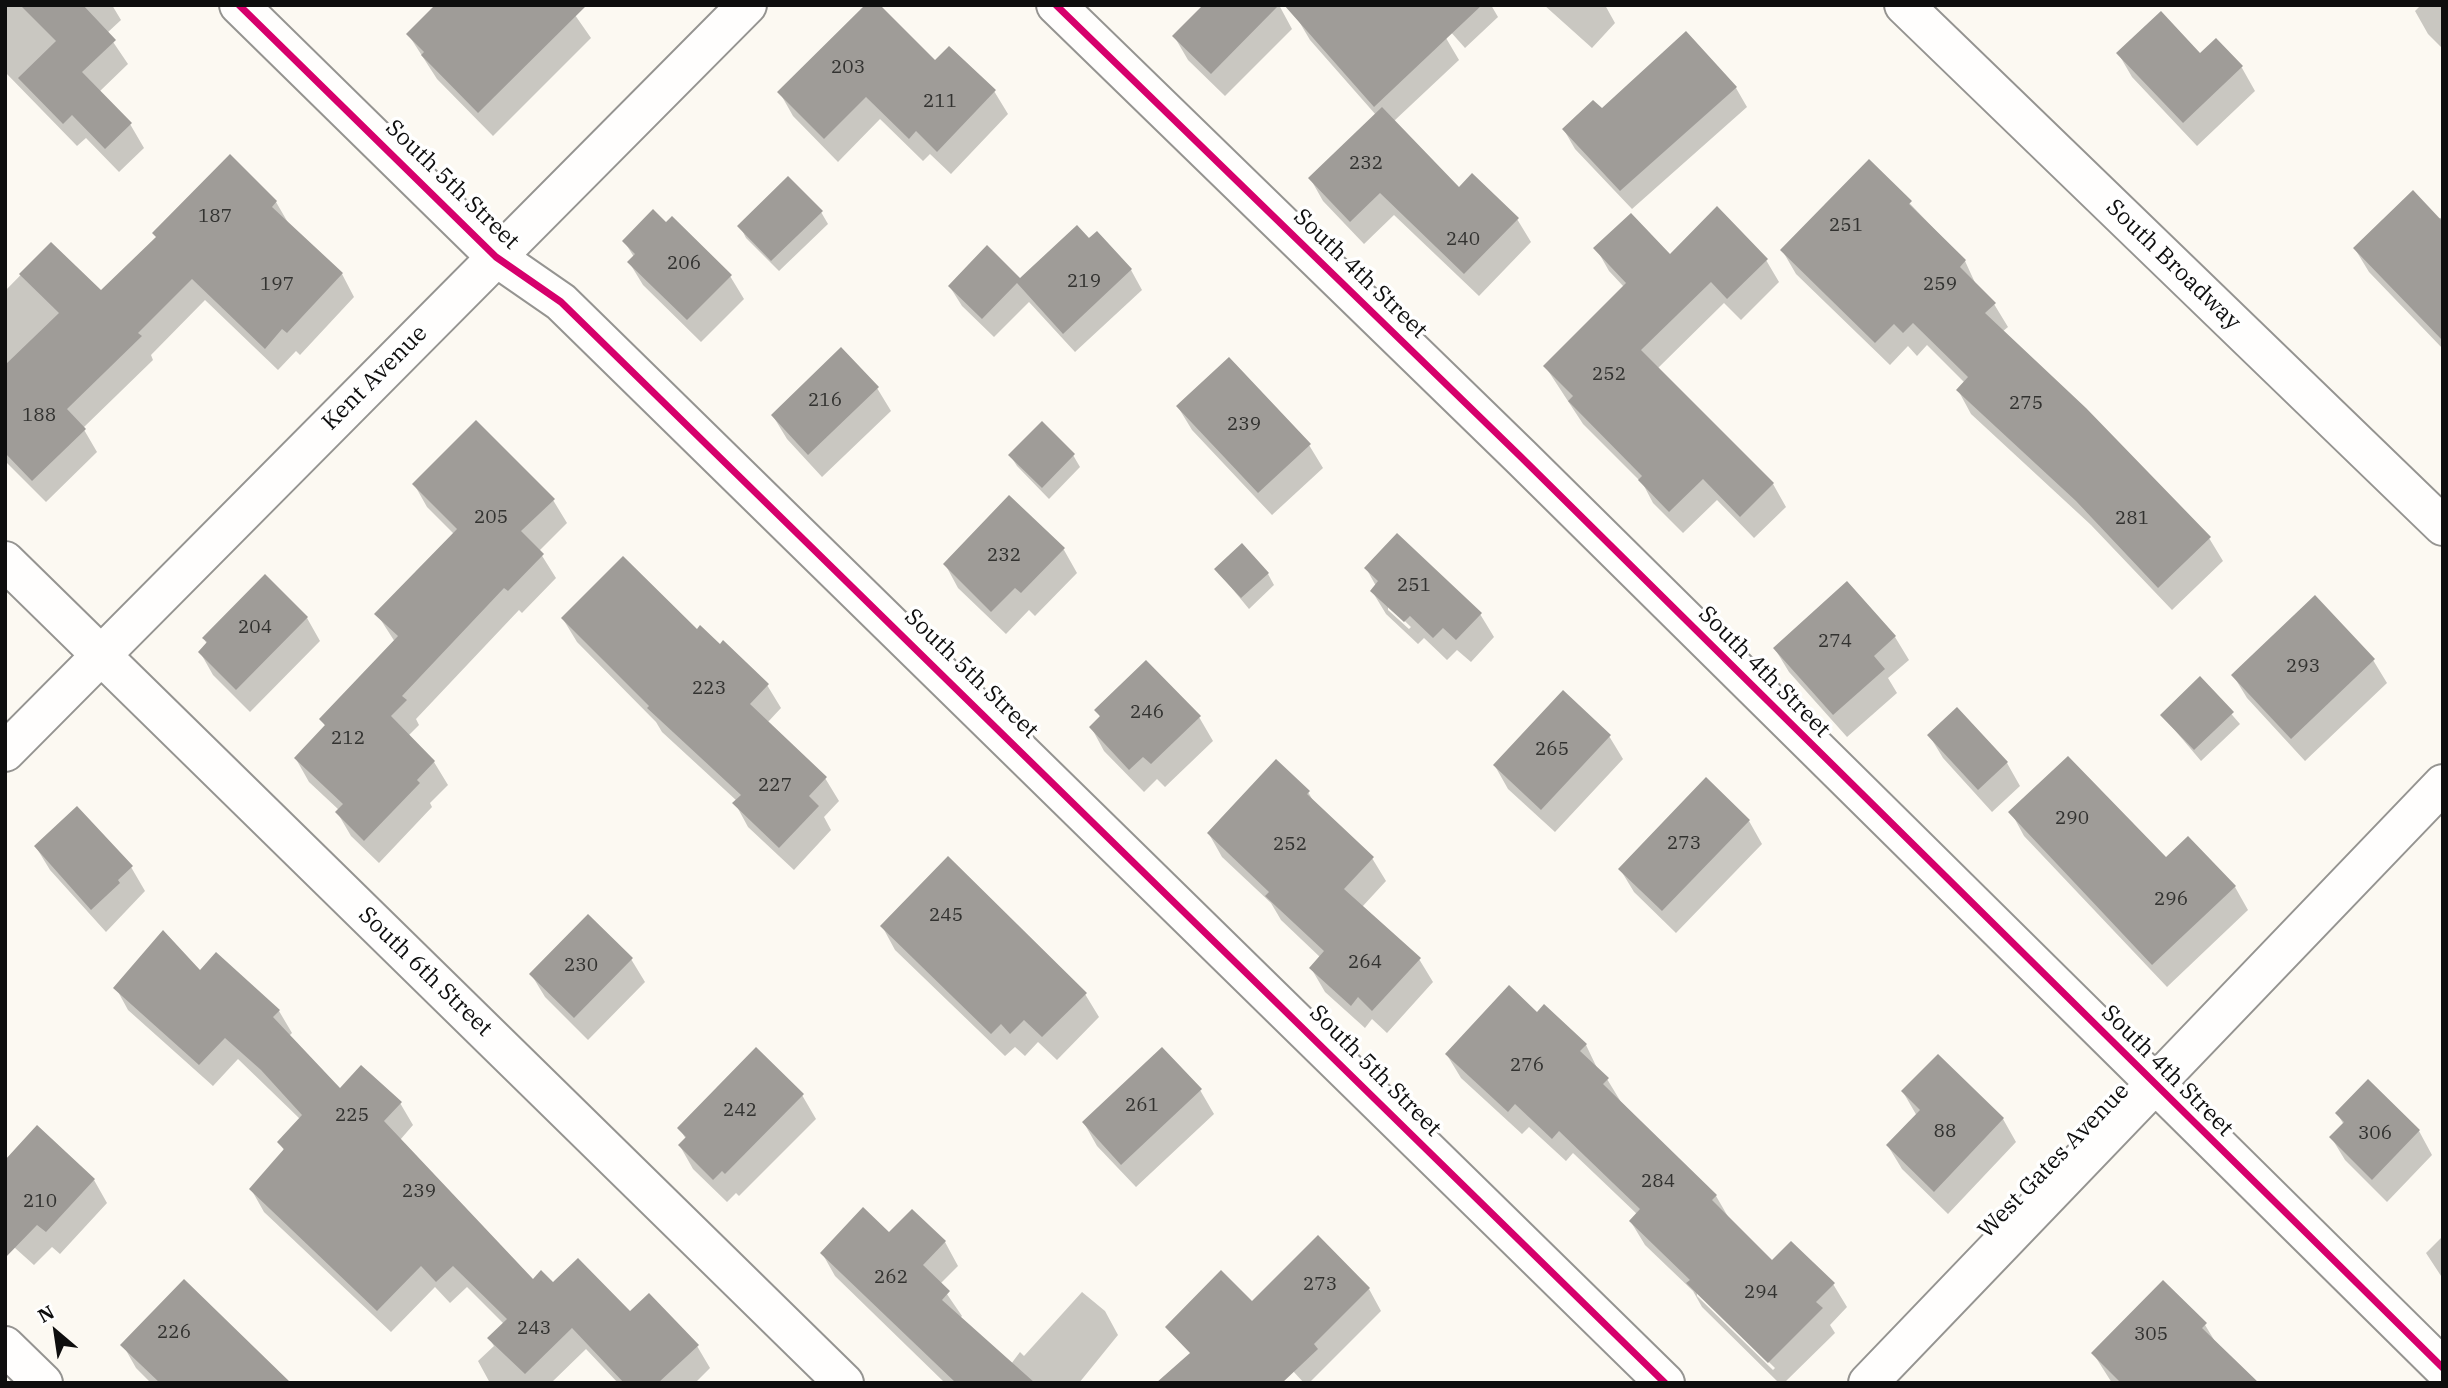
<!DOCTYPE html>
<style>
body{margin:0}
#map{position:relative;width:2448px;height:1388px;overflow:hidden;background:#fcf9f2;font-family:"IBM Plex Serif",serif}
canvas{display:block}
.frame{position:absolute;inset:0;border:7px solid #0e0e0e;pointer-events:none}
.north{position:absolute;left:21px;top:1297px;width:70px;height:70px;-webkit-text-stroke:5px #fff;paint-order:stroke;rotate:331deg;font-size:19px;font-weight:700;line-height:28px;text-align:center;color:#0e0e0e}
.north::after{content:'';display:block;margin:auto;width:24px;height:32px;background:#0e0e0e;clip-path:polygon(50% 0,100% 100%,50% 72%,0 100%)}
</style>
<div id="map">
<canvas width="2448" height="1388"></canvas>
<div class="frame"></div>
<div class="north">N</div>
</div>
<script>
const c = document.querySelector('canvas').getContext('2d');
c.lineJoin = 'round';
function fill(path, color) { c.fillStyle = color; c.fill(path, 'evenodd'); }
function trace(path, color, width, dash) { c.strokeStyle = color; c.lineWidth = width; c.lineCap = dash ? 'butt' : 'round'; c.setLineDash(dash || []); c.stroke(path); }
function drawText(font, color, halo, rows, align = 'center') {
  c.font = font + ' "IBM Plex Serif",serif'; c.lineWidth = 7; c.setLineDash([]); c.textBaseline = 'middle'; c.strokeStyle = halo; c.fillStyle = color; for (const [text, x, y, turn = 0] of rows) {
    c.save(); c.translate(x, y); c.rotate((+turn || 0) * Math.PI / 180); c.textAlign = isNaN(turn) ? turn : align; if (halo) c.strokeText(text, 0, 0); c.fillText(text, 0, 0); c.restore();
  }
}
fill(new Path2D(`
 M 5,5 L 112,5 L 121,20 L 107,33 L 128,64 L 99,92 L 130,124 L 144,148 L 119,172 L 86,138 L 77,146 L 5,72 Z
 M 568,5 L 591,38 L 493,136 L 437,79 L 408,34 Z
 M 1205,5 L 1279,5 L 1292,29 L 1225,96 L 1188,60 L 1174,36 Z
 M 1439,5 L 1491,5 L 1498,17 L 1465,48 L 1441,21 Z
 M 1544,5 L 1605,5 L 1615,23 L 1592,48 Z
 M 2421,5 L 2443,5 L 2443,49 L 2428,34 L 2415,11 Z
 M 1297,18 L 1446,38 L 1459,60 L 1394,121 L 1459,190 L 1517,219 L 1531,242 L 1479,296 L 1394,215 L 1364,244 L 1323,201 L 1310,178 L 1376,115 L 1310,40 Z
 M 1686,34 L 1736,88 L 1747,107 L 1632,209 L 1575,149 L 1564,130 L 1602,111 Z
 M 2216,40 L 2242,68 L 2255,91 L 2197,146 L 2132,77 L 2118,53 L 2200,55 Z
 M 935,63 L 994,91 L 1008,114 L 951,174 L 930,154 L 923,161 L 880,119 L 838,162 L 793,116 L 780,93 Z
 M 230,156 L 276,202 L 290,226 L 342,274 L 354,297 L 300,355 L 296,351 L 278,370 L 205,300 L 151,355 L 153,360 L 83,428 L 97,452 L 46,502 L 5,461 L 5,291 L 51,244 L 101,293 L 157,238 Z
 M 1869,161 L 1965,261 L 1977,287 L 1994,304 L 2008,327 L 2002,332 L 2209,538 L 2223,561 L 2172,610 L 2091,525 L 1971,414 L 1958,390 L 1965,383 L 1927,345 L 1917,356 L 1908,346 L 1890,365 L 1796,274 L 1782,250 Z
 M 821,212 L 828,224 L 779,271 L 746,238 L 740,226 Z
 M 2443,217 L 2443,349 L 2369,272 L 2355,249 Z
 M 1097,233 L 1131,270 L 1142,290 L 1075,352 L 1029,302 L 994,337 L 962,306 L 950,287 L 1020,280 Z
 M 624,241 L 730,276 L 744,299 L 701,342 L 643,285 L 629,262 L 634,257 Z
 M 1596,248 L 1670,256 L 1766,260 L 1779,282 L 1741,320 L 1724,303 L 1657,369 L 1773,484 L 1786,507 L 1754,538 L 1717,500 L 1683,533 L 1653,503 L 1643,484 L 1583,424 L 1545,366 L 1624,287 L 1609,271 Z
 M 877,388 L 891,411 L 822,477 L 787,439 L 773,416 Z
 M 1178,407 L 1309,445 L 1323,468 L 1272,515 L 1192,430 Z
 M 1010,455 L 1073,455 L 1080,467 L 1049,499 L 1017,466 Z
 M 414,484 L 553,500 L 567,523 L 539,551 L 556,578 L 522,613 L 519,610 L 416,719 L 419,725 L 408,736 L 434,762 L 448,785 L 430,803 L 432,807 L 379,863 L 351,836 L 337,812 L 339,810 L 309,782 L 296,759 L 326,727 L 321,719 L 395,642 L 377,614 L 454,534 L 427,507 Z
 M 1009,497 L 1064,550 L 1077,573 L 1035,616 L 1029,610 L 1006,634 L 958,588 L 945,564 Z
 M 1366,568 L 1480,614 L 1494,637 L 1471,662 L 1457,650 L 1447,660 L 1424,638 L 1418,644 L 1386,614 L 1372,591 L 1376,586 ZM 1388,605 L 1411,627 L 1409,629 L 1388,610 Z
 M 1216,569 L 1268,574 L 1274,585 L 1249,609 Z
 M 1847,583 L 1895,637 L 1909,660 L 1888,678 L 1897,693 L 1847,737 L 1789,672 L 1775,649 Z
 M 307,618 L 320,641 L 250,712 L 213,675 L 200,652 L 207,644 L 204,639 Z
 M 563,619 L 697,632 L 767,685 L 781,708 L 767,723 L 825,778 L 839,801 L 824,817 L 831,830 L 794,870 L 748,827 L 735,803 L 737,801 L 662,732 L 656,722 L 577,642 Z
 M 2373,660 L 2387,683 L 2305,761 L 2247,698 L 2233,675 Z
 M 2200,678 L 2240,724 L 2201,761 L 2162,715 Z
 M 1096,710 L 1199,717 L 1213,741 L 1165,787 L 1157,779 L 1144,792 L 1104,751 L 1091,727 L 1101,718 Z
 M 1929,735 L 2007,763 L 2020,786 L 1992,812 L 1943,758 Z
 M 1609,736 L 1623,759 L 1555,832 L 1508,789 L 1495,766 Z
 M 1308,792 L 1315,804 L 1372,858 L 1386,881 L 1362,907 L 1419,959 L 1433,982 L 1387,1033 L 1372,1019 L 1365,1028 L 1325,992 L 1311,968 L 1321,958 L 1281,920 L 1271,903 L 1222,857 L 1209,834 Z
 M 2011,812 L 2166,860 L 2235,887 L 2248,910 L 2167,987 L 2024,836 Z
 M 1749,821 L 1762,844 L 1676,933 L 1634,892 L 1620,869 Z
 M 36,847 L 131,867 L 145,891 L 106,932 L 50,870 Z
 M 882,926 L 1085,994 L 1099,1017 L 1057,1060 L 1038,1042 L 1025,1056 L 1015,1047 L 1005,1056 L 895,950 Z
 M 631,959 L 645,982 L 588,1040 L 545,997 L 531,974 Z
 M 200,973 L 279,1011 L 292,1033 L 289,1036 L 340,1090 L 400,1103 L 413,1125 L 400,1140 L 533,1281 L 553,1285 L 630,1313 L 697,1346 L 710,1368 L 695,1383 L 618,1383 L 586,1349 L 551,1383 L 490,1383 L 478,1361 L 494,1346 L 489,1338 L 504,1324 L 467,1287 L 450,1303 L 435,1287 L 391,1332 L 264,1212 L 251,1189 L 285,1152 L 279,1142 L 300,1119 L 238,1059 L 213,1086 L 128,1010 L 116,988 Z
 M 1537,1014 L 1586,1045 L 1598,1070 L 1607,1079 L 1621,1102 L 1716,1196 L 1730,1220 L 1772,1262 L 1833,1284 L 1847,1307 L 1830,1325 L 1835,1333 L 1784,1383 L 1779,1383 L 1702,1307 L 1693,1291 L 1645,1245 L 1631,1222 L 1638,1215 L 1573,1153 L 1566,1161 L 1529,1127 L 1522,1134 L 1461,1078 L 1447,1055 ZM 1697,1292 L 1775,1368 L 1773,1370 L 1697,1296 Z
 M 2368,1082 L 2419,1131 L 2432,1155 L 2387,1202 L 2345,1160 L 2331,1137 L 2344,1125 L 2337,1113 Z
 M 1200,1090 L 1214,1114 L 1136,1187 L 1097,1146 L 1084,1123 Z
 M 1903,1092 L 2003,1119 L 2016,1142 L 1948,1214 L 1902,1169 L 1888,1146 L 1917,1116 Z
 M 802,1095 L 816,1119 L 739,1196 L 736,1193 L 727,1202 L 693,1169 L 680,1146 L 686,1139 L 679,1128 Z
 M 94,1180 L 107,1203 L 60,1254 L 52,1247 L 34,1265 L 5,1239 Z
 M 912,1211 L 945,1242 L 958,1266 L 940,1284 L 962,1316 L 960,1318 L 1011,1364 L 1020,1352 L 1024,1356 L 1082,1292 L 1105,1311 L 1118,1335 L 1079,1383 L 945,1383 L 835,1276 L 822,1253 L 890,1235 Z
 M 2443,1236 L 2443,1279 L 2426,1253 Z
 M 1369,1289 L 1381,1311 L 1309,1383 L 1304,1383 L 1257,1332 Z
 M 2205,1325 L 2216,1343 L 2257,1383 L 2112,1383 L 2093,1353 Z
 M 123,1345 L 290,1383 L 151,1383 L 136,1368 Z`), '#0003');
fill(new Path2D(`
 M 20,5 L 83,5 L 116,40 L 82,72 L 132,123 L 105,149 L 72,115 L 63,124 L 18,78 L 56,41 Z
 M 435,5 L 587,5 L 478,113 L 421,55 L 424,52 L 406,34 Z
 M 865,5 L 880,5 L 935,60 L 949,46 L 996,90 L 937,152 L 916,131 L 909,139 L 866,97 L 824,139 L 777,92 Z
 M 1203,5 L 1279,5 L 1211,74 L 1172,36 Z
 M 1284,5 L 1482,5 L 1374,107 Z
 M 2161,11 L 2200,53 L 2216,38 L 2243,66 L 2183,123 L 2116,53 Z
 M 1686,31 L 1737,87 L 1620,191 L 1562,129 L 1593,100 L 1602,108 Z
 M 1382,107 L 1459,187 L 1472,173 L 1519,218 L 1464,274 L 1380,193 L 1350,222 L 1308,178 Z
 M 230,154 L 277,201 L 272,207 L 343,273 L 287,333 L 282,329 L 265,349 L 192,279 L 138,333 L 142,336 L 67,409 L 86,429 L 32,481 L 5,453 L 5,365 L 59,313 L 19,274 L 51,242 L 101,290 L 156,237 L 152,233 Z
 M 1869,159 L 1912,201 L 1909,204 L 1966,260 L 1960,267 L 1996,303 L 1985,313 L 2086,408 L 2211,537 L 2158,588 L 2076,501 L 1956,390 L 1968,377 L 1913,323 L 1903,333 L 1894,324 L 1875,343 L 1780,250 Z
 M 788,176 L 823,211 L 771,261 L 737,226 Z
 M 2413,190 L 2443,222 L 2443,341 L 2353,248 Z
 M 1717,206 L 1768,259 L 1727,299 L 1711,282 L 1641,350 L 1774,483 L 1740,517 L 1703,479 L 1669,512 L 1638,480 L 1642,476 L 1568,401 L 1573,396 L 1543,366 L 1626,283 L 1593,248 L 1631,213 L 1670,254 Z
 M 653,209 L 666,222 L 672,216 L 732,275 L 687,320 L 627,262 L 635,254 L 622,241 Z
 M 1077,225 L 1089,238 L 1097,231 L 1132,269 L 1063,334 L 1017,283 L 982,319 L 948,286 L 987,245 L 1020,278 Z
 M 841,347 L 879,387 L 808,455 L 771,415 Z
 M 1229,357 L 1311,444 L 1258,493 L 1176,406 Z
 M 476,420 L 555,499 L 521,531 L 544,554 L 508,591 L 504,588 L 402,696 L 407,700 L 391,716 L 435,761 L 417,780 L 420,783 L 364,841 L 335,812 L 343,804 L 294,758 L 325,725 L 319,719 L 398,636 L 374,614 L 457,529 L 412,484 Z
 M 1042,421 L 1075,454 L 1042,488 L 1008,455 Z
 M 1009,495 L 1065,548 L 1021,593 L 1015,588 L 991,612 L 943,564 Z
 M 1397,533 L 1482,613 L 1456,640 L 1443,628 L 1433,638 L 1410,616 L 1404,622 L 1370,591 L 1378,581 L 1364,568 Z
 M 1242,543 L 1269,573 L 1241,598 L 1214,569 Z
 M 623,556 L 697,629 L 700,625 L 720,644 L 723,640 L 769,684 L 750,704 L 827,777 L 809,796 L 819,806 L 779,848 L 732,803 L 741,795 L 647,708 L 649,706 L 561,618 Z
 M 265,574 L 308,617 L 236,690 L 198,652 L 207,642 L 202,638 Z
 M 1847,581 L 1896,636 L 1874,656 L 1885,669 L 1833,715 L 1773,648 Z
 M 2315,595 L 2375,659 L 2291,739 L 2231,675 Z
 M 1146,660 L 1201,716 L 1151,764 L 1143,757 L 1129,770 L 1089,727 L 1100,716 L 1094,710 Z
 M 2200,676 L 2234,712 L 2194,750 L 2160,715 Z
 M 1563,690 L 1611,735 L 1541,810 L 1493,765 Z
 M 1957,707 L 2008,762 L 1978,790 L 1927,735 Z
 M 2068,756 L 2166,857 L 2188,836 L 2236,886 L 2152,965 L 2008,812 Z
 M 1276,759 L 1310,791 L 1307,794 L 1374,857 L 1344,889 L 1421,958 L 1372,1011 L 1358,997 L 1351,1006 L 1309,968 L 1324,951 L 1265,896 L 1269,892 L 1207,833 Z
 M 1706,777 L 1750,820 L 1662,911 L 1618,869 Z
 M 77,806 L 133,866 L 118,880 L 120,883 L 91,910 L 34,846 Z
 M 948,856 L 1087,993 L 1042,1037 L 1024,1020 L 1010,1034 L 1001,1024 L 991,1034 L 880,926 Z
 M 588,914 L 633,958 L 574,1018 L 529,974 Z
 M 163,930 L 200,970 L 216,952 L 280,1010 L 273,1017 L 340,1088 L 361,1065 L 402,1102 L 384,1121 L 533,1279 L 541,1270 L 553,1282 L 578,1258 L 630,1311 L 649,1293 L 699,1345 L 658,1383 L 624,1383 L 572,1328 L 525,1374 L 487,1338 L 507,1319 L 453,1266 L 436,1282 L 421,1266 L 377,1311 L 249,1189 L 284,1149 L 277,1142 L 302,1115 L 261,1070 L 225,1038 L 199,1065 L 113,988 Z
 M 1509,985 L 1537,1012 L 1544,1004 L 1587,1044 L 1580,1051 L 1609,1078 L 1603,1084 L 1717,1195 L 1712,1200 L 1772,1260 L 1791,1241 L 1835,1283 L 1816,1302 L 1823,1308 L 1768,1363 L 1686,1283 L 1690,1280 L 1629,1221 L 1640,1209 L 1559,1131 L 1552,1139 L 1515,1104 L 1508,1112 L 1445,1054 Z
 M 756,1047 L 804,1094 L 725,1174 L 722,1171 L 713,1180 L 678,1145 L 686,1137 L 677,1128 Z
 M 1162,1047 L 1202,1089 L 1121,1165 L 1082,1122 Z
 M 1938,1054 L 2004,1118 L 1934,1192 L 1886,1145 L 1920,1110 L 1901,1091 Z
 M 2368,1079 L 2420,1130 L 2372,1180 L 2329,1137 L 2344,1122 L 2335,1113 Z
 M 37,1125 L 95,1179 L 46,1232 L 37,1225 L 5,1258 L 5,1160 Z
 M 863,1207 L 889,1232 L 912,1209 L 946,1241 L 923,1265 L 950,1291 L 942,1300 L 1035,1383 L 956,1383 L 820,1253 Z
 M 1318,1235 L 1370,1288 L 1314,1344 L 1318,1349 L 1282,1383 L 1156,1383 L 1190,1353 L 1165,1327 L 1221,1270 L 1252,1301 Z
 M 184,1279 L 291,1383 L 160,1383 L 120,1345 Z
 M 2163,1280 L 2207,1323 L 2202,1328 L 2259,1383 L 2121,1383 L 2091,1353 Z`), '#9f9c98');
const minor = new Path2D(`
 M 239,5 L 496,257 L 561,302 L 1665,1383
 M 1056,5 L 1521,457 L 2443,1368
 M 5,561 L 844,1383
 M 5,752 L 747,5
 M 5,1346 L 43,1383
 M 1868,1383 L 2443,784`);
const tertiary = new Path2D(`
 M 1904,5 L 2443,526`);
trace(minor, '#959491', 42);
trace(tertiary, '#959491', 42);
trace(minor, '#fffefd', 38);
trace(tertiary, '#fffefd', 38);
trace(new Path2D(`
 M 239,5 L 496,257 L 561,302 L 1665,1383
 M 1056,5 L 1521,457 L 2443,1368`), '#d6006c', 7);
drawText('19px', '#323230', null, [
 ["203",848,68],
 ["211",940,102],
 ["232",1366,164],
 ["187",215,217],
 ["251",1846,226],
 ["240",1463,240],
 ["206",684,264],
 ["219",1084,282],
 ["197",277,285],
 ["259",1940,285],
 ["252",1609,375],
 ["216",825,401],
 ["275",2026,404],
 ["188",39,416],
 ["239",1244,425],
 ["205",491,518],
 ["281",2132,519],
 ["232",1004,556],
 ["251",1414,586],
 ["204",255,628],
 ["274",1835,642],
 ["293",2303,667],
 ["223",709,689],
 ["246",1147,713],
 ["212",348,739],
 ["265",1552,750],
 ["227",775,786],
 ["290",2072,819],
 ["273",1684,844],
 ["252",1290,845],
 ["296",2171,900],
 ["245",946,916],
 ["264",1365,963],
 ["230",581,966],
 ["276",1527,1066],
 ["261",1142,1106],
 ["242",740,1111],
 ["225",352,1116],
 ["88",1945,1132],
 ["306",2375,1134],
 ["284",1658,1182],
 ["239",419,1192],
 ["210",40,1202],
 ["262",891,1278],
 ["273",1320,1285],
 ["294",1761,1293],
 ["243",534,1329],
 ["226",174,1333],
 ["305",2151,1335]
]);
drawText('23px', '#0e0e0e', '#fff', [
 ["South 5th Street",452,185,44],
 ["South Broadway",2173,265,44],
 ["South 4th Street",1360,274,44],
 ["Kent Avenue",375,378,-45],
 ["South 4th Street",1764,672,45],
 ["South 5th Street",971,674,44],
 ["South 6th Street",425,972,44],
 ["South 5th Street",1375,1071,45],
 ["South 4th Street",2167,1071,45],
 ["West Gates Avenue",2054,1161,-46]
]);
</script>
